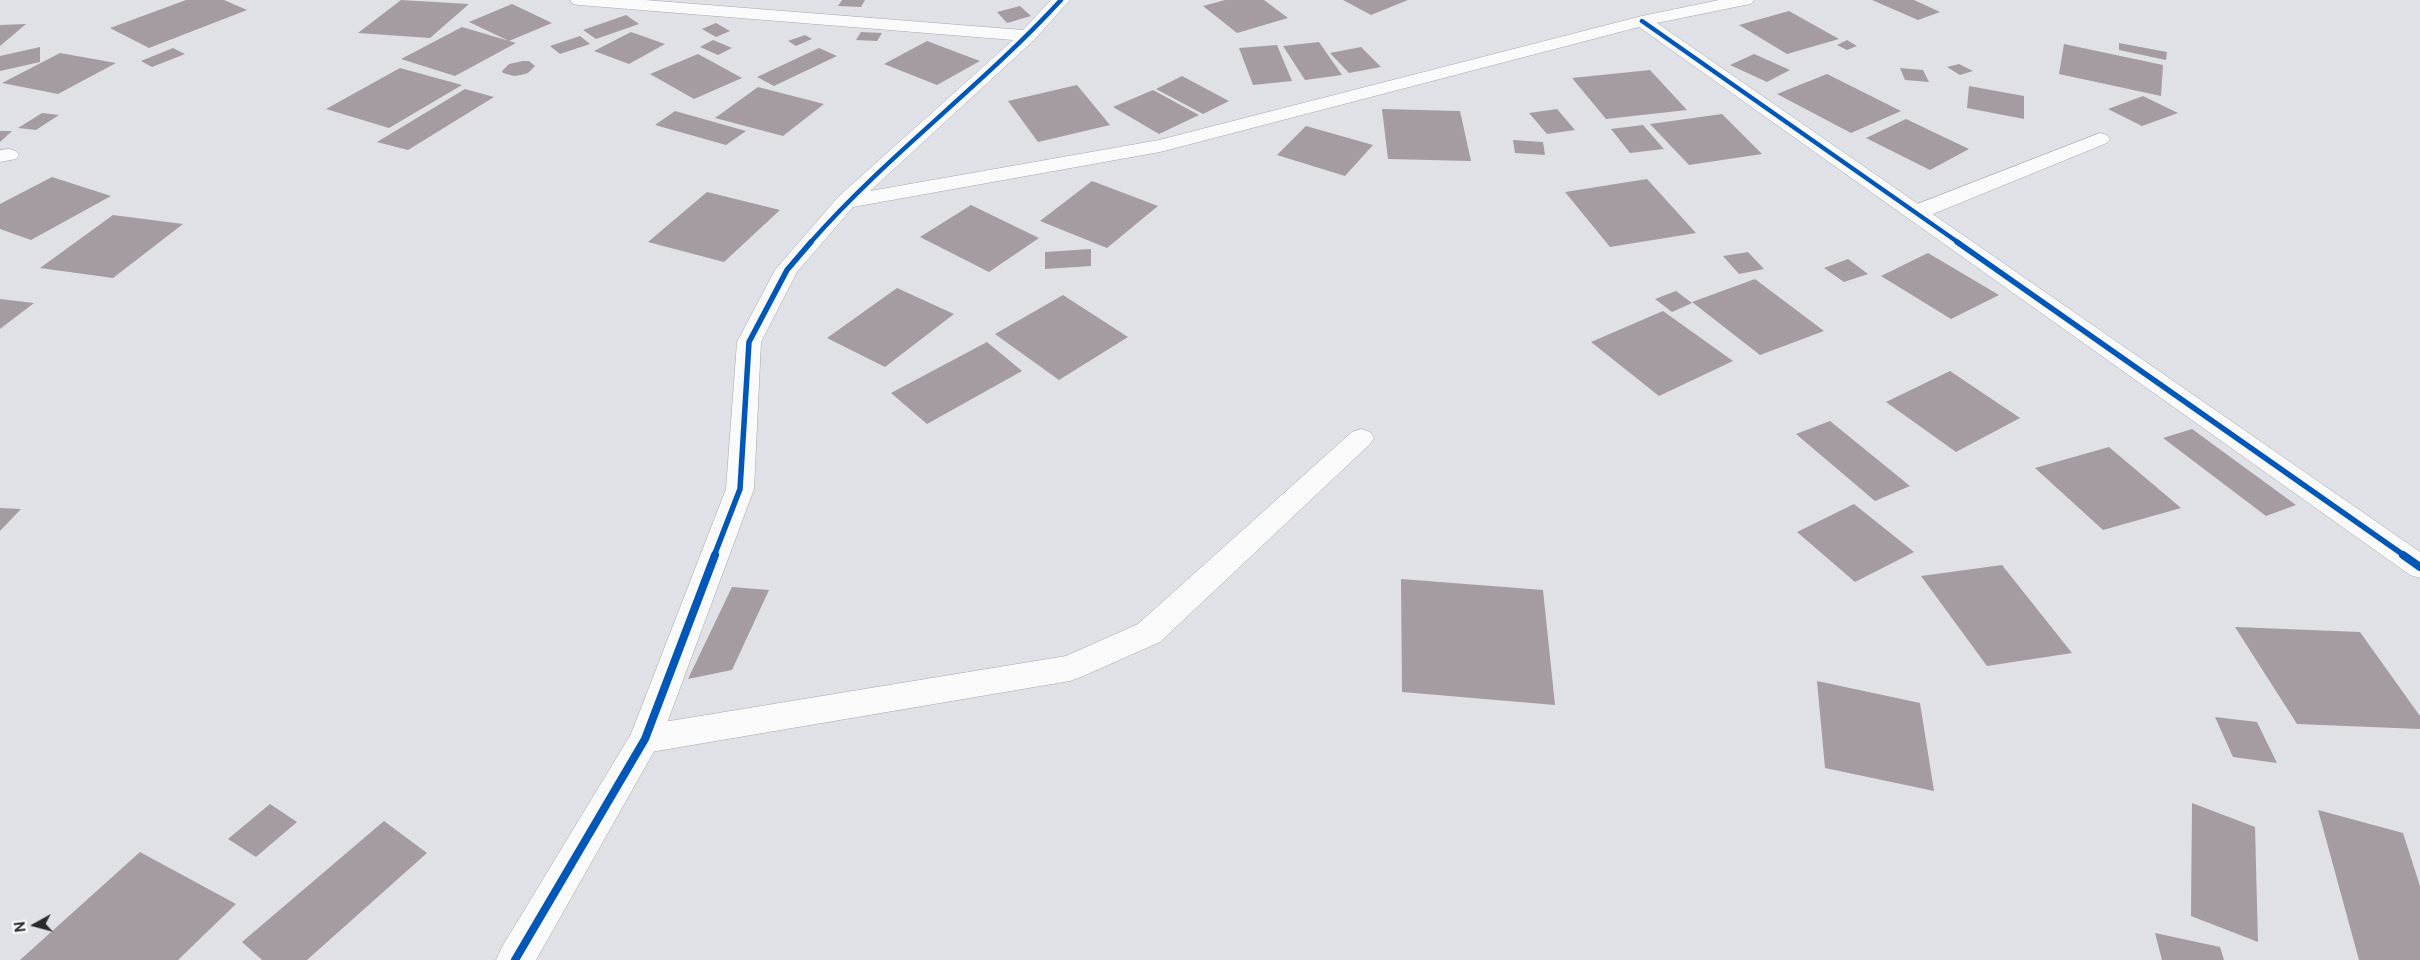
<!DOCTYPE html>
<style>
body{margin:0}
#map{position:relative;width:2420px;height:960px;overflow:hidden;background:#e0e1e6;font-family:"Public Sans",sans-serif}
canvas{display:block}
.north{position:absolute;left:10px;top:900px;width:50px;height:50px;-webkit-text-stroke:4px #fff;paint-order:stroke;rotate:263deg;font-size:14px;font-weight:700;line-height:20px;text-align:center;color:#29292c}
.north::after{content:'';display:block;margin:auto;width:18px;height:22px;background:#29292c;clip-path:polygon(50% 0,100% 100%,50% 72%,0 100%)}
</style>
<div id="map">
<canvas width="2420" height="960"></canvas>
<div class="north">N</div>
</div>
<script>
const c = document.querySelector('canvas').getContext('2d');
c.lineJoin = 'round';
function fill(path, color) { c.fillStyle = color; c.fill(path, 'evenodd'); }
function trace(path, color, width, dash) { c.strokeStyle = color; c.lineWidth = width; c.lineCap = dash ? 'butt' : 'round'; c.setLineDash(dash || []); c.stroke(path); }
fill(new Path2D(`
 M 186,0 L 224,0 L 247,10 L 149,48 L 110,28 Z
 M 401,0 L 469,4 L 430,38 L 358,33 Z
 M 842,0 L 865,0 L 861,7 L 838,6 Z
 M 1225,0 L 1264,0 L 1288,18 L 1237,33 L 1203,6 Z
 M 1343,0 L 1408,0 L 1371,15 Z
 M 1872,0 L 1914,0 L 1940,12 L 1918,20 Z
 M 512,4 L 552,23 L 509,41 L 469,22 Z
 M 1020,6 L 1031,16 L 1007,23 L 997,12 Z
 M 1789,11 L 1839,39 L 1787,54 L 1739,25 Z
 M 626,15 L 639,24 L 596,39 L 583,30 Z
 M 716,23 L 730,31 L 716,37 L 702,29 Z
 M 26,24 L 0,46 L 0,25 Z
 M 462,27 L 516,43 L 455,76 L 401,59 Z
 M 631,32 L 665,44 L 629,64 L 594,51 Z
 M 861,32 L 882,33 L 877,41 L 856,40 Z
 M 805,35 L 812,39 L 796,46 L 788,41 Z
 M 580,36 L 590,44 L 560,54 L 550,46 Z
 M 713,40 L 732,48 L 718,55 L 700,47 Z
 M 1847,40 L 1857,46 L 1847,50 L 1837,45 Z
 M 927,41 L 980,61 L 937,85 L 884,64 Z
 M 1319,42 L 1342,75 L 1305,80 L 1283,46 Z
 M 2119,43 L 2167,52 L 2166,60 L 2119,50 Z
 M 2064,44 L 2163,65 L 2161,96 L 2059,74 Z
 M 1277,45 L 1292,81 L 1253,85 L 1239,48 Z
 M 40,47 L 40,62 L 0,71 L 0,56 Z
 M 1361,47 L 1381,67 L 1349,73 L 1330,53 Z
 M 173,48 L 185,54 L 152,67 L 141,61 Z
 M 819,48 L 837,56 L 774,86 L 757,77 Z
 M 60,53 L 116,63 L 58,94 L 2,83 Z
 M 698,54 L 742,78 L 694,99 L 650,74 Z
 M 1754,54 L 1790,70 L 1767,82 L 1730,65 Z
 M 523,61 L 529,61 L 535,66 L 528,73 L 521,75 L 514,76 L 503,73 L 502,71 L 509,64 Z
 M 1959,64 L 1973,71 L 1960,75 L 1947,67 Z
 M 400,68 L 462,85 L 389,128 L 326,109 Z
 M 1900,68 L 1923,70 L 1929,82 L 1905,80 Z
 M 1650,70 L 1687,110 L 1606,119 L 1572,78 Z
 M 1827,74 L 1901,111 L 1851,133 L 1777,94 Z
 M 1182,76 L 1229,101 L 1203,114 L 1156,89 Z
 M 1077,85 L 1110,125 L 1038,142 L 1008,101 Z
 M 1969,86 L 2024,96 L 2024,119 L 1967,108 Z
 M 758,87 L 824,104 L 783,136 L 715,118 Z
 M 465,89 L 494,97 L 408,150 L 377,142 Z
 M 1153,90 L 1199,115 L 1159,134 L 1113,107 Z
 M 2143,96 L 2178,113 L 2142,126 L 2108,109 Z
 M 1382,109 L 1460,111 L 1471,161 L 1388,159 Z
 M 1557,109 L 1575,130 L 1547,134 L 1529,113 Z
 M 675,111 L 746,131 L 726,145 L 655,125 Z
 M 42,113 L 59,115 L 36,130 L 18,128 Z
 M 1722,114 L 1762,154 L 1689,165 L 1650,124 Z
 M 1906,119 L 1969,149 L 1930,170 L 1866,138 Z
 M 1643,125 L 1664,149 L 1630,153 L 1611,129 Z
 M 1306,126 L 1373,145 L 1345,176 L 1277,155 Z
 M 0,131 L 12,131 L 0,142 Z
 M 1513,140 L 1543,142 L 1545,155 L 1515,153 Z
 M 52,177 L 111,196 L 31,240 L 0,229 L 0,204 Z
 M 1647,179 L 1696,233 L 1610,247 L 1565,192 Z
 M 1092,181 L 1158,206 L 1107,248 L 1040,221 Z
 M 707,192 L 780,210 L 724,262 L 648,242 Z
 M 971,205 L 1039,238 L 989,272 L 920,237 Z
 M 113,215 L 183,224 L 113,278 L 40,268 Z
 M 1091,249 L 1091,266 L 1045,269 L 1045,252 Z
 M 1748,252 L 1764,269 L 1739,274 L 1723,256 Z
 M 1928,253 L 1999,295 L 1951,319 L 1881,276 Z
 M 1848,259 L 1868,274 L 1844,282 L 1824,268 Z
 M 1755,279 L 1824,331 L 1760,355 L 1692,302 Z
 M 897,288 L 954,314 L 885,367 L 827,338 Z
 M 1676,291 L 1692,303 L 1672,312 L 1655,299 Z
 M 1063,295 L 1128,337 L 1059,380 L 995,334 Z
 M 0,299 L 34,303 L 0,329 Z
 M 1663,311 L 1733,361 L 1659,396 L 1591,342 Z
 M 987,342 L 1022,371 L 927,424 L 891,393 Z
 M 1950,371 L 2020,418 L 1956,452 L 1886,402 Z
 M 1830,421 L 1910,486 L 1875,501 L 1796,434 Z
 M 2192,429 L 2296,505 L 2266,516 L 2163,438 Z
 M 2109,447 L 2181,508 L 2103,530 L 2035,468 Z
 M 1854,504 L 1914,552 L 1855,582 L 1797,532 Z
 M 0,508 L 21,509 L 0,531 Z
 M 2002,565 L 2072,653 L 1987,666 L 1921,576 Z
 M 1401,579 L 1543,590 L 1555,705 L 1402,692 Z
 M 732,587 L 769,590 L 732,670 L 688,679 Z
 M 2235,627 L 2360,632 L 2420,716 L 2420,729 L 2297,724 Z
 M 1817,681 L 1920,703 L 1934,791 L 1825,768 Z
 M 2215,717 L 2257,722 L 2277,763 L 2233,757 Z
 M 2192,803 L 2255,827 L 2258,942 L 2191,916 Z
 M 270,804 L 297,822 L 256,857 L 228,839 Z
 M 2318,810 L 2403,833 L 2420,886 L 2420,960 L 2359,960 Z
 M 384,821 L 427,853 L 307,960 L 262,960 L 242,942 Z
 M 140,852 L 236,904 L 178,960 L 20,960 Z
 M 2155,933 L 2220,947 L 2224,960 L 2162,960 Z`), '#a59ba2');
const lane = new Path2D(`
 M 2100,133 L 2107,135 L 2110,139 L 2107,143 L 1923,218 L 1915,220 L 1907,218 L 1904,213 L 1907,208 Z
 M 1361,429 L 1370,432 L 1374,438 L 1370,444 L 1160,642 L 1081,677 L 1070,681 L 645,753 L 633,749 L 629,739 L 633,729 L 645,725 L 1066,656 L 1138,624 L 1352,432 Z`);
const street = new Path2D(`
 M 570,0 L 645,0 L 1023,30 L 1051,0 L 1070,0 L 1034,40 L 870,191 L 1159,140 L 1642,16 L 1719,0 L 1754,0 L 1751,4 L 1745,5 L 1657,23 L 2420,552 L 2420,578 L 2410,575 L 1639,27 L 1160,152 L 853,207 L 797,272 L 761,342 L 754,489 L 661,739 L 536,960 L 496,960 L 502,947 L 631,734 L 726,489 L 737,342 L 775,270 L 838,197 L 1013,40 L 579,5 L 573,4 Z
 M 9,149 L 16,151 L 19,155 L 16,159 L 0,162 L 0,150 Z`);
trace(lane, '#a6a6aa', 1);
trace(street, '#a6a6aa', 1);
fill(lane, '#fafafb');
fill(street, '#fafafb');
trace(new Path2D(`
 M 1642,21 L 1959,243
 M 810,243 C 887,155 982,86 1061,0`), '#0057b8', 4.5);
trace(new Path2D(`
 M 1957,242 L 2405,556
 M 714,556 L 740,489 L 749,342 L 787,270 L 811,242`), '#0057b8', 5.5);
trace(new Path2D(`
 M 2403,555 L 2420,567
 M 515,960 L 645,739 L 715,555`), '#0057b8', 8);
</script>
